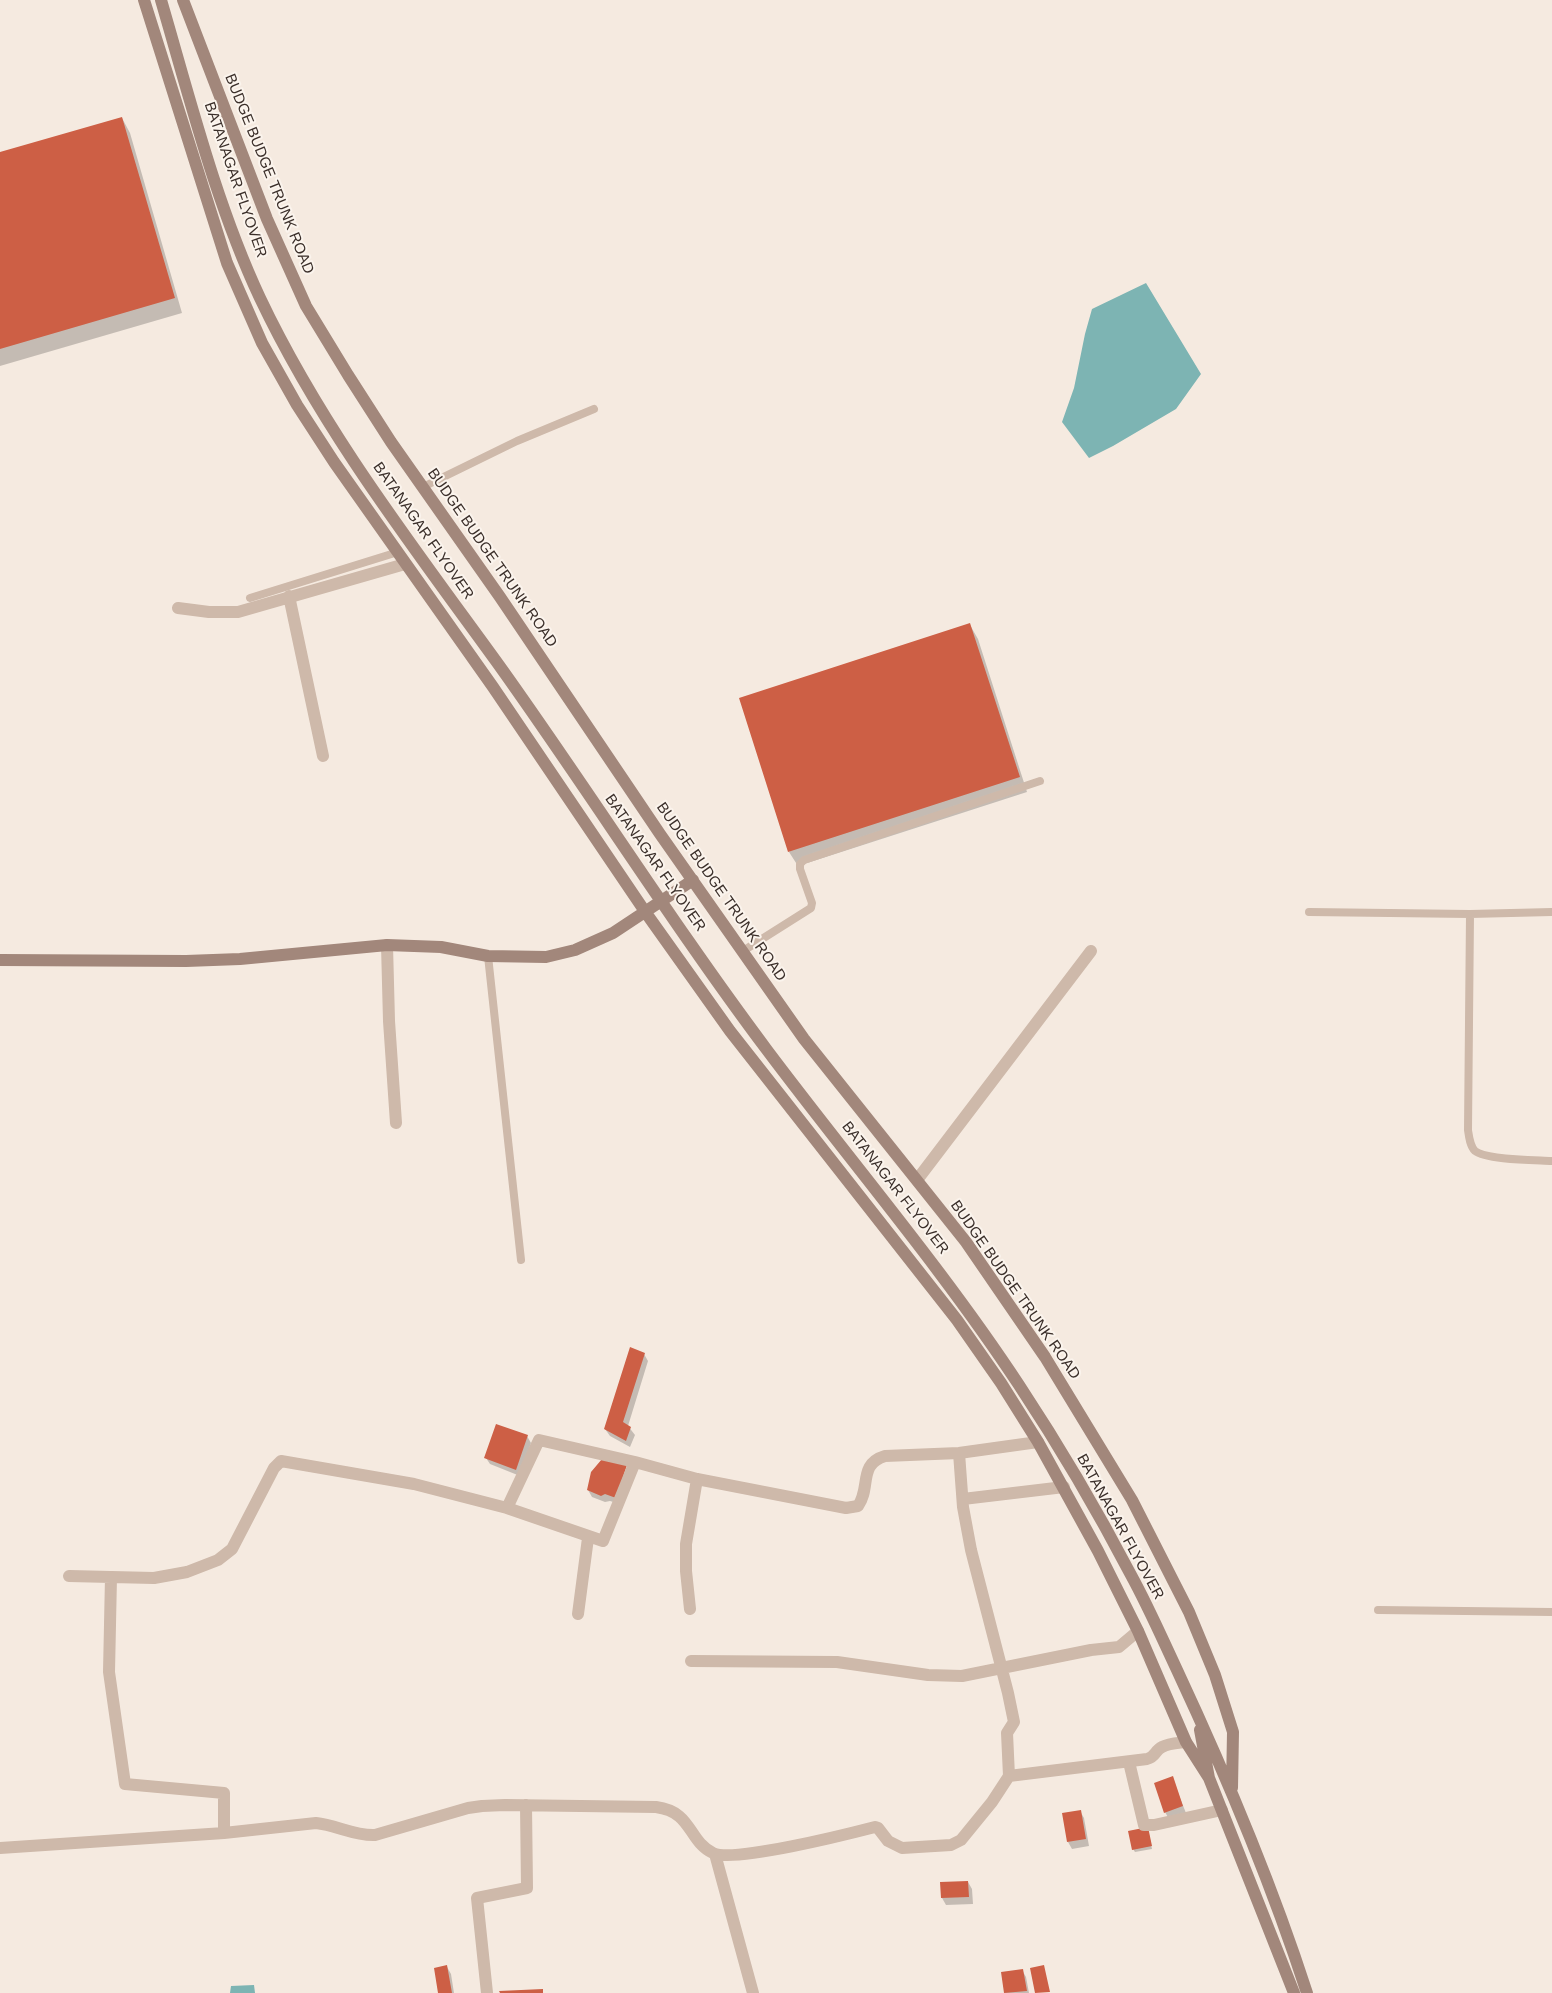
<!DOCTYPE html>
<style>
body{margin:0}
canvas{display:block;background:#f5eae0}
</style>
<canvas width="1552" height="1993"></canvas>
<script>
const c = document.querySelector('canvas').getContext('2d');
c.lineJoin = 'round';
function fill(path, color) { c.fillStyle = color; c.fill(path, 'evenodd'); }
function trace(path, color, width, dash) { c.strokeStyle = color; c.lineWidth = width; c.lineCap = dash ? 'butt' : 'round'; c.setLineDash(dash || []); c.stroke(path); }
function drawText(font, color, halo, rows, align = 'center') {
  c.font = font + ' Arial,sans-serif'; c.lineWidth = 4; c.setLineDash([]); c.textBaseline = 'middle'; c.strokeStyle = halo; c.fillStyle = color; for (const [text, x, y, turn = 0] of rows) {
    c.save(); c.translate(x, y); c.rotate((+turn || 0) * Math.PI / 180); c.textAlign = isNaN(turn) ? turn : align; if (halo) c.strokeText(text, 0, 0); c.fillText(text, 0, 0); c.restore();
  }
}
fill(new Path2D(`
 M 1146,283 L 1201,374 L 1176,409 L 1113,446 L 1089,458 L 1062,422 L 1074,388 L 1085,334 L 1092,309 Z
 M 254,1985 L 255,1993 L 230,1993 L 231,1986 Z`), '#7db4b3');
fill(new Path2D(`
 M 122,118 L 130,133 L 182,313 L 0,366 L 0,154 Z
 M 970,625 L 978,639 L 1027,792 L 798,866 L 789,852 Z
 M 644,1354 L 648,1361 L 628,1426 L 635,1435 L 630,1447 L 610,1436 L 605,1429 Z
 M 527,1436 L 531,1443 L 520,1476 L 490,1464 L 486,1458 Z
 M 592,1472 L 620,1504 L 610,1501 L 605,1502 L 592,1497 L 588,1490 Z
 M 1172,1778 L 1186,1813 L 1169,1819 L 1165,1812 Z
 M 1080,1811 L 1084,1818 L 1089,1846 L 1072,1849 L 1068,1842 Z
 M 1148,1829 L 1152,1849 L 1135,1852 L 1133,1849 Z
 M 968,1882 L 972,1889 L 973,1904 L 946,1905 L 942,1898 L 941,1883 Z
 M 447,1967 L 451,1974 L 454,1993 L 439,1993 Z
 M 1022,1970 L 1026,1977 L 1029,1993 L 1005,1993 L 1002,1973 Z`), '#0003');
fill(new Path2D(`
 M 122,117 L 175,298 L 0,349 L 0,152 Z
 M 970,623 L 1020,777 L 788,852 L 739,698 Z
 M 630,1347 L 645,1353 L 623,1422 L 631,1427 L 626,1441 L 604,1429 Z
 M 496,1424 L 528,1435 L 516,1470 L 484,1458 Z
 M 602,1459 L 627,1465 L 616,1498 L 605,1494 L 601,1496 L 587,1490 L 591,1472 Z
 M 1173,1776 L 1183,1806 L 1164,1813 L 1154,1783 Z
 M 1081,1810 L 1086,1839 L 1067,1842 L 1062,1813 Z
 M 1148,1827 L 1152,1846 L 1132,1850 L 1128,1831 Z
 M 968,1881 L 969,1897 L 941,1898 L 940,1882 Z
 M 447,1965 L 452,1993 L 438,1993 L 434,1968 Z
 M 1044,1965 L 1050,1992 L 1035,1993 L 1030,1968 Z
 M 1023,1969 L 1027,1991 L 1004,1993 L 1001,1972 Z
 M 543,1989 L 543,1993 L 500,1993 L 499,1991 Z`), '#cd5f45');
trace(new Path2D(`
 M 423,487 L 517,441 L 594,409
 M 250,598 L 398,552
 M 1309,912 L 1470,914
 M 1552,912 L 1470,914 L 1468,1130 C 1469,1137 1470,1146 1475,1151 C 1486,1160 1536,1160 1552,1161
 M 743,951 L 811,908 L 812,903 L 800,869 L 800,864 L 804,860 L 1040,781
 M 488,956 L 521,1260
 M 1378,1610 L 1552,1612`), '#ceb9aa', 8);
trace(new Path2D(`
 M 289,596 L 323,756
 M 178,608 L 209,612 L 238,612 L 405,564
 M 387,945 L 389,1021 L 396,1123
 M 917,1180 L 1091,951
 M 963,1499 L 1064,1487
 M 507,1508 L 539,1440 L 635,1462 L 697,1479 L 846,1508 L 858,1506 C 871,1488 858,1464 885,1456 L 959,1453 L 1038,1442
 M 69,1576 L 154,1578 L 187,1572 L 218,1560 L 232,1549 L 274,1468 L 281,1461 L 414,1484 L 507,1508 L 603,1541 L 635,1462
 M 111,1577 L 109,1672 L 125,1784 L 224,1793 L 224,1833
 M 690,1609 L 686,1571 L 686,1544 L 697,1479
 M 578,1614 L 588,1538
 M 691,1661 L 837,1662 L 928,1675 L 962,1676 L 1091,1650 L 1119,1647 L 1138,1631
 M 1129,1762 L 1144,1825 L 1154,1825 L 1222,1810
 M 1009,1776 L 1147,1759 C 1156,1757 1155,1750 1162,1747 C 1169,1743 1179,1743 1186,1742
 M 0,1848 L 224,1833 L 316,1823 C 336,1825 355,1836 375,1835 L 468,1808 L 482,1806 L 505,1805 L 656,1807 C 693,1812 687,1840 713,1853 C 733,1863 848,1834 875,1827 L 878,1828 L 888,1841 L 902,1848 L 951,1845 L 961,1840 L 992,1802 L 1009,1776 L 1007,1733 L 1014,1722 L 1008,1693 L 971,1550 L 963,1507 L 959,1453
 M 715,1854 L 753,1993
 M 487,1993 L 477,1898 L 527,1888 L 526,1805`), '#ceb9aa', 12);
trace(new Path2D(`
 M 144,0 L 227,263 L 262,343 L 297,405 L 334,462 L 493,687 L 646,913 L 730,1031 L 957,1320 L 1001,1383 L 1038,1442 L 1098,1551 L 1138,1631 L 1186,1742 L 1209,1778
 M 161,0 C 190,99 216,204 260,298 C 323,431 415,549 501,668 C 591,794 674,926 767,1050 C 851,1162 942,1268 1019,1385 C 1058,1444 1098,1512 1131,1575 C 1148,1606 1162,1638 1177,1670 C 1226,1775 1271,1882 1307,1993
 M 183,0 L 267,219 L 306,306 L 348,375 L 391,442 L 500,597 L 660,834 L 804,1039 L 966,1242 L 1045,1357 L 1132,1500 L 1189,1612 L 1215,1675 L 1233,1732 L 1232,1788
 M 0,960 L 186,961 L 240,959 L 387,945 L 441,947 L 488,956 L 546,957 L 575,950 L 613,933 L 693,880
 M 1200,1730 L 1209,1778 L 1294,1993`), '#a2877b', 12);
drawText('15px', '#3b2f2a', '#fbf4ed', [
 ["BUDGE BUDGE TRUNK ROAD",269,174,68],
 ["BATANAGAR FLYOVER",235,180,71],
 ["BATANAGAR FLYOVER",423,531,55],
 ["BUDGE BUDGE TRUNK ROAD",492,558,55],
 ["BATANAGAR FLYOVER",655,863,55],
 ["BUDGE BUDGE TRUNK ROAD",721,892,55],
 ["BATANAGAR FLYOVER",895,1188,52],
 ["BUDGE BUDGE TRUNK ROAD",1015,1290,55],
 ["BATANAGAR FLYOVER",1120,1527,61]
]);
</script>
